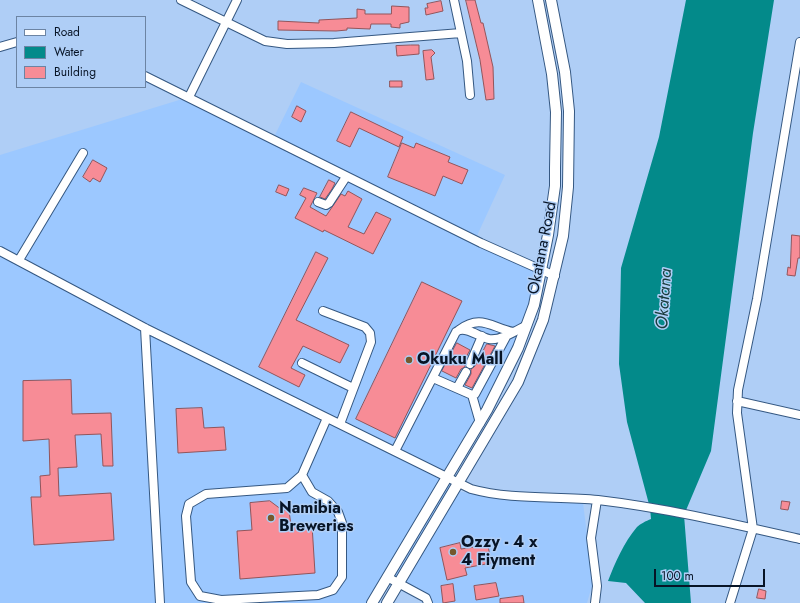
<!DOCTYPE html>
<style>
body{margin:0}
#map{position:relative;width:800px;height:603px;overflow:hidden;background:#afcef6;font-family:Jost,sans-serif}
canvas{display:block}
.legend{position:absolute;left:16px;top:16px;width:130px;height:72px;box-sizing:border-box;background:#afcef6;border:1px solid #6c84a3;margin:0;padding:5px 7px;list-style:none;font-size:12px;color:#071426}
.legend li{display:flex;align-items:center;gap:8px;height:20px}
.legend b{width:20px;border:1px solid #6c84a3}
.scale{position:absolute;left:654px;top:569px;width:111px;height:18px;box-sizing:border-box;border:2px solid #071426;border-top:0;padding-left:5px;font-size:12px;line-height:14px;white-space:nowrap;color:#071426;-webkit-text-stroke:3px #afcef6;paint-order:stroke}
</style>
<div id="map">
<canvas width="800" height="603"></canvas>
<ul class="legend">
<li><b style="height:5px;background:#fff"></b>Road</li>
<li><b style="height:11px;background:#038a8a"></b>Water</li>
<li><b style="height:11px;background:#f78c96"></b>Building</li>
</ul>
<div class="scale">100 m</div>
</div>
<script>
const c = document.querySelector('canvas').getContext('2d');
c.lineJoin = 'round';
function fill(path, color) { c.fillStyle = color; c.fill(path, 'evenodd'); }
function trace(path, color, width, dash) { c.strokeStyle = color; c.lineWidth = width; c.lineCap = dash ? 'butt' : 'round'; c.setLineDash(dash || []); c.stroke(path); }
function drawText(font, color, halo, rows, align = 'center') {
  c.font = font + ' Jost,sans-serif'; c.lineWidth = 3; c.setLineDash([]); c.textBaseline = 'middle'; c.strokeStyle = halo; c.fillStyle = color; for (const [text, x, y, turn = 0] of rows) {
    c.save(); c.translate(x, y); c.rotate((+turn || 0) * Math.PI / 180); c.textAlign = isNaN(turn) ? turn : align; if (halo) c.strokeText(text, 0, 0); c.fillText(text, 0, 0); c.restore();
  }
}
fill(new Path2D(`
 M 301,82 L 505,175 L 475,240 L 540,269 L 521,333 L 447,477 L 461,492 L 583,503 L 593,582 L 587,603 L 428,603 L 387,578 L 372,603 L 0,603 L 0,155 L 189,97 L 273,139 Z`), '#9cc8ff');
fill(new Path2D(`
 M 686,0 L 774,0 L 753,133 L 711,451 L 684,515 L 691,603 L 645,603 L 626,583 L 608,581 C 615,563 624,542 637,527 C 640,524 646,521 651,519 L 650,508 L 627,422 L 619,364 L 621,268 L 659,137 Z`), '#038a8a');
const building = new Path2D(`
 M 466,0 L 475,0 L 481,23 L 483,23 L 493,67 L 494,99 L 486,100 L 480,60 Z
 M 441,1 L 443,11 L 426,15 L 425,8 L 428,8 L 427,4 Z
 M 392,6 L 409,7 L 409,22 L 400,24 L 400,28 L 391,27 L 391,24 L 371,24 L 370,29 L 347,28 L 347,30 L 336,31 L 278,30 L 278,21 L 319,23 L 319,20 L 357,18 L 357,9 L 365,10 L 365,14 L 391,14 Z
 M 411,45 L 419,45 L 419,54 L 397,56 L 396,46 Z
 M 432,50 L 435,53 L 431,57 L 434,79 L 426,80 L 423,51 Z
 M 390,81 L 402,81 L 402,87 L 390,87 Z
 M 297,106 L 306,111 L 301,122 L 292,117 Z
 M 351,112 L 403,137 L 399,147 L 359,128 L 350,147 L 337,141 Z
 M 402,143 L 414,148 L 416,143 L 450,157 L 448,162 L 468,170 L 462,184 L 443,176 L 435,196 L 388,177 Z
 M 93,160 L 107,168 L 100,182 L 93,178 L 90,182 L 83,177 Z
 M 329,180 L 335,183 L 332,189 L 325,199 L 320,197 Z
 M 279,185 L 289,189 L 286,196 L 276,192 Z
 M 304,188 L 317,193 L 310,207 L 326,216 L 341,194 L 345,196 L 348,191 L 362,199 L 348,227 L 364,234 L 376,212 L 391,219 L 373,254 L 324,230 L 323,232 L 295,218 L 306,198 L 300,195 Z
 M 792,235 L 800,236 L 800,258 L 798,258 L 795,276 L 787,275 L 788,267 L 790,268 Z
 M 316,252 L 328,258 L 296,320 L 349,345 L 340,363 L 303,346 L 291,368 L 305,375 L 299,387 L 259,367 Z
 M 422,282 L 462,301 L 395,438 L 356,419 Z
 M 457,343 L 470,350 L 464,361 L 465,367 L 461,369 L 456,378 L 442,371 Z
 M 487,344 L 495,346 L 472,388 L 465,385 L 471,374 L 471,369 L 475,366 Z
 M 71,380 L 72,414 L 111,413 L 113,466 L 103,466 L 101,434 L 75,435 L 77,467 L 58,468 L 59,496 L 111,493 L 114,540 L 34,545 L 31,497 L 41,497 L 40,476 L 50,475 L 49,439 L 23,441 L 23,381 Z
 M 202,408 L 204,428 L 224,427 L 226,450 L 178,453 L 176,409 Z
 M 270,501 L 282,510 L 289,510 L 291,526 L 312,525 L 315,573 L 240,579 L 237,531 L 252,530 L 250,503 Z
 M 782,501 L 790,502 L 788,510 L 781,509 Z
 M 460,543 L 461,549 L 488,545 L 491,563 L 465,568 L 467,575 L 447,580 L 440,548 Z
 M 496,583 L 499,596 L 476,600 L 474,586 Z
 M 453,584 L 455,601 L 443,603 L 441,586 Z
 M 759,589 L 766,591 L 765,599 L 757,598 Z
 M 523,596 L 524,603 L 500,603 L 500,599 Z`);
fill(building, '#f78c96');
trace(building, '#92555b', 1);
const minor = new Path2D(`
 M 181,0 L 265,41 L 287,44 L 334,43 L 461,33
 M 454,0 L 467,61 L 470,95
 M 0,47 L 17,42
 M 145,76 L 481,243 L 555,276
 M 189,97 L 237,0
 M 318,202 L 326,205 L 329,203 L 346,177
 M 0,251 L 145,328 L 471,489 C 511,500 557,496 598,500 C 666,508 734,524 800,539
 M 19,260 L 83,153
 M 323,311 L 365,327 L 370,333 L 371,342 L 340,424
 M 145,328 L 160,603
 M 459,330 C 480,314 491,327 513,332
 M 302,363 L 353,388
 M 470,364 L 482,336
 M 433,378 L 472,395 L 475,394 L 507,335
 M 457,388 L 466,372
 M 472,395 L 480,423
 M 737,401 L 800,415
 M 395,451 L 456,332 C 465,325 479,337 489,339 C 501,341 517,330 527,325
 M 302,475 L 312,492 L 328,501 L 338,512 L 342,523 L 342,577 L 333,590 L 318,595 L 221,600 L 200,596 L 191,582 L 186,516 L 189,504 L 206,494 L 287,488 L 302,475 L 327,418
 M 387,577 L 426,598 L 428,603
 M 595,603 L 597,586 L 591,538 L 597,500
 M 730,603 L 753,529 L 737,413 L 738,390 L 757,299 L 800,42`);
const major = new Path2D(`
 M 372,603 L 487,410 L 518,348 L 534,305 L 548,235 L 555,186 L 555,168 L 556,112 L 552,74 L 538,0
 M 387,603 L 518,382 L 543,320 L 563,236 L 568,187 L 569,111 L 565,72 L 551,0`);
trace(minor, '#355882', 10);
trace(major, '#355882', 12);
trace(minor, '#fff', 8);
trace(major, '#fff', 10);
for (const [x, y, r, color] of [
 [409,360,4,"#76582c"],
 [271,518,4,"#76582c"],
 [453,552,4,"#76582c"]
]) { const dot = new Path2D(); dot.arc(x, y, r, 0, 2 * Math.PI); c.fillStyle = color; c.fill(dot); trace(dot, '#afcef6', 1.5); }
drawText('16px', '#071426', '#afcef6', [
 ["Okatana Road",543,248,-79]
]);
drawText('bold 16px', '#071426', '#afcef6', [
 ["Okuku Mall",417,360],
 ["Namibia",279,509],
 ["Breweries",279,527],
 ["Ozzy - 4 x",461,543],
 ["4 Fiyment",461,561]
], 'left');
drawText('italic 17px', '#193a3a', '#afcef6', [
 ["Okatana",665,299,-86]
]);
</script>
